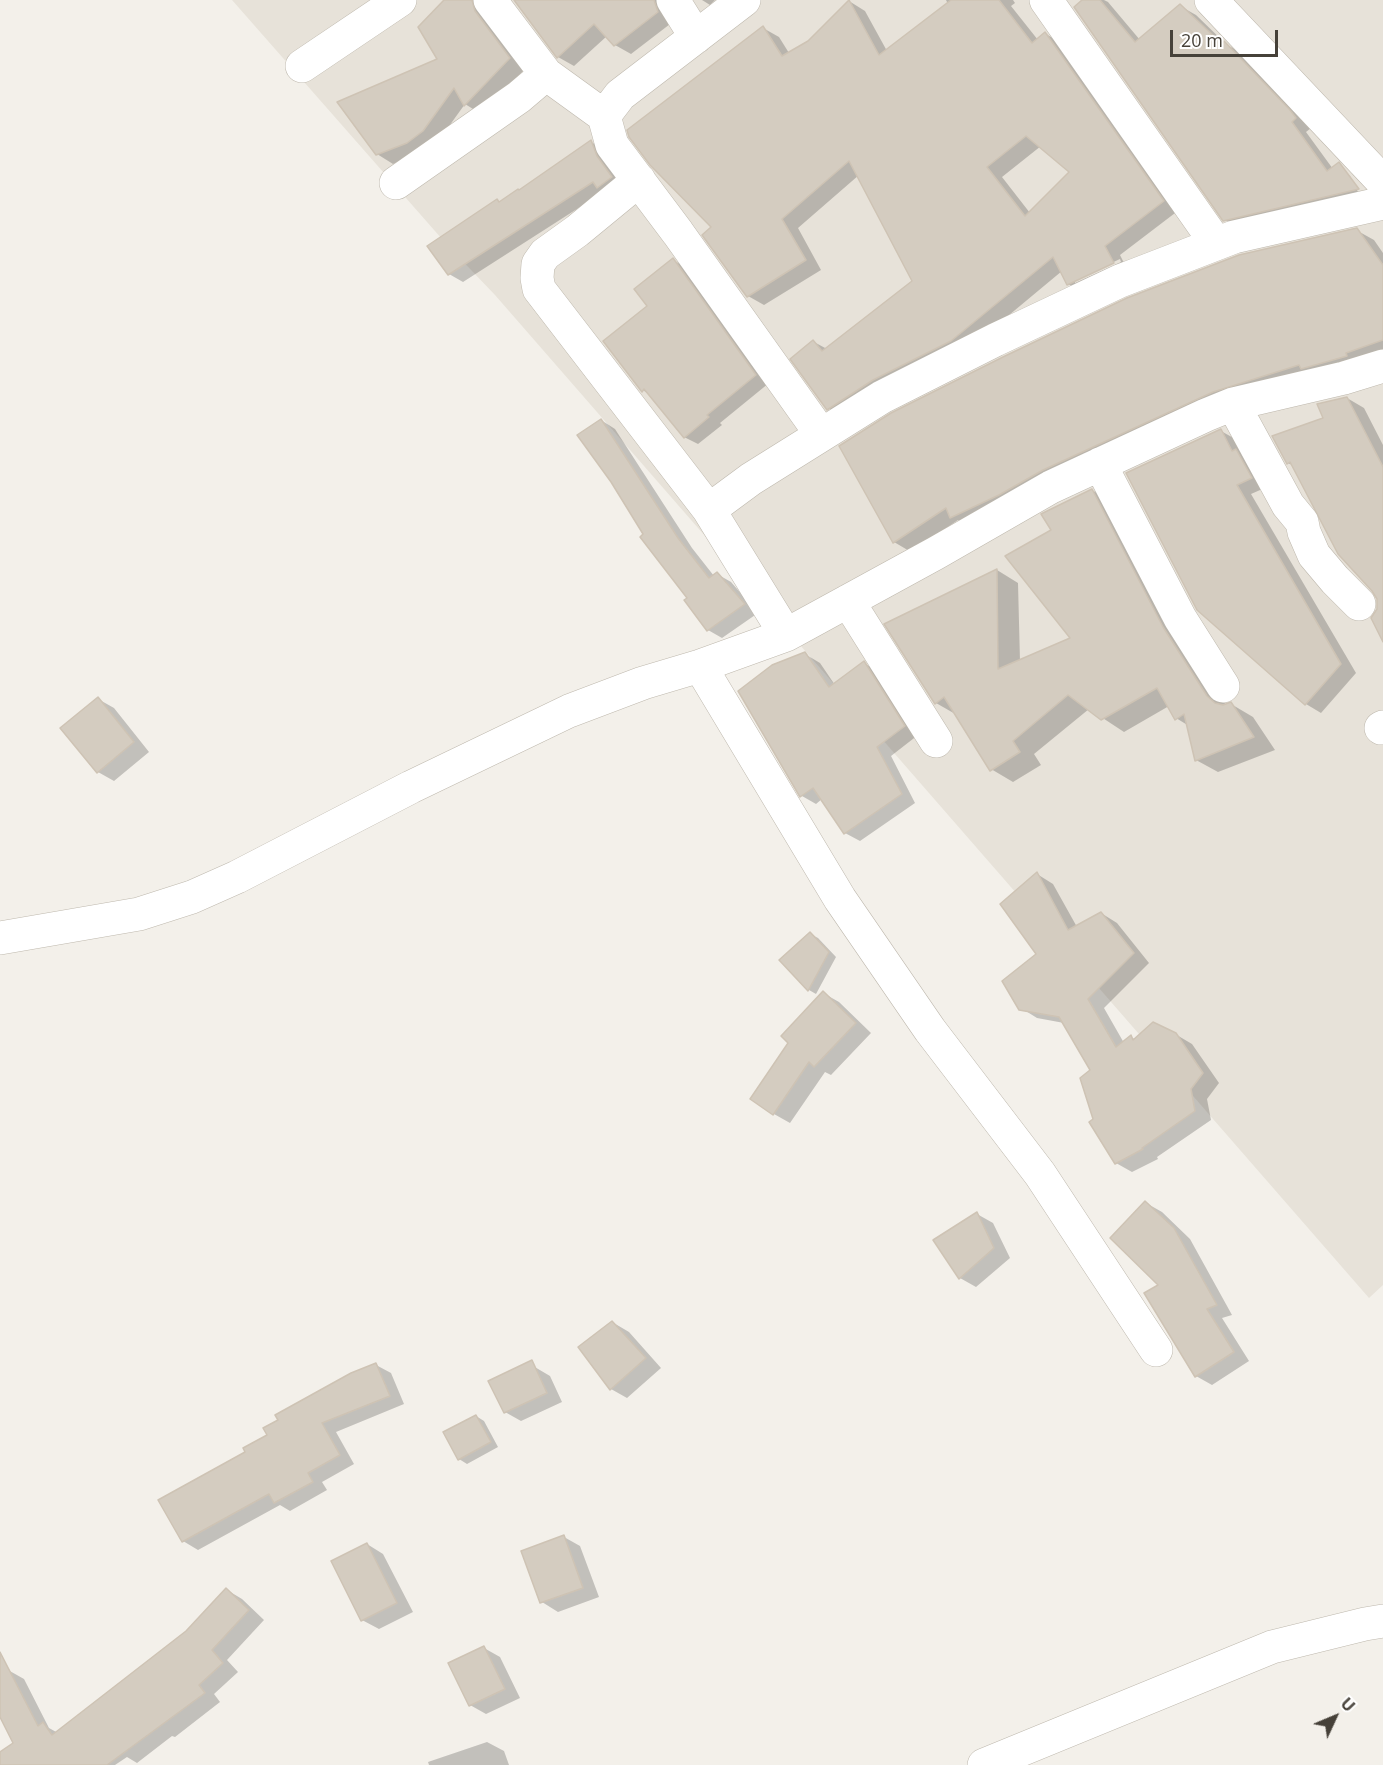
<!DOCTYPE html>
<style>
body{margin:0}
#map{position:relative;width:1383px;height:1765px;overflow:hidden;background:#f3f0ea;font-family:"Open Sans",sans-serif}
canvas{display:block}
.north{position:absolute;left:1305px;top:1687px;width:60px;height:60px;-webkit-text-stroke:4px #fff;paint-order:stroke;rotate:46deg;font-size:16px;font-weight:700;line-height:24px;text-align:center;color:#464139}
.north::after{content:'';display:block;margin:auto;width:21px;height:27px;background:#464139;clip-path:polygon(50% 0,100% 100%,50% 72%,0 100%)}
.scale{position:absolute;left:1170px;top:30px;width:108px;height:27px;box-sizing:border-box;border:3px solid #464139;border-top:0;padding-left:8px;font-size:18px;line-height:21px;white-space:nowrap;color:#464139;-webkit-text-stroke:4px #fff;paint-order:stroke}
</style>
<div id="map">
<canvas width="1383" height="1765"></canvas>
<div class="north">U</div>
<div class="scale">20 m</div>
</div>
<script>
const c = document.querySelector('canvas').getContext('2d');
c.lineJoin = 'round';
function fill(path, color) { c.fillStyle = color; c.fill(path, 'evenodd'); }
function trace(path, color, width, dash) { c.strokeStyle = color; c.lineWidth = width; c.lineCap = dash ? 'butt' : 'round'; c.setLineDash(dash || []); c.stroke(path); }
fill(new Path2D(`
 M 232,0 L 1383,0 L 1383,1285 L 1369,1298 L 495,295 L 449,247 Z`), '#e7e2d9');
fill(new Path2D(`
 M 446,0 L 491,0 L 526,68 L 481,114 L 465,104 L 439,140 L 423,151 L 393,164 L 377,154 L 439,60 Z
 M 515,0 L 673,0 L 674,21 L 631,54 L 615,45 L 607,36 L 574,66 L 558,57 Z
 M 702,0 L 715,0 L 710,5 Z
 M 946,0 L 1013,0 L 1015,3 L 1011,6 L 1038,40 L 1046,34 L 1061,43 L 1179,210 L 1120,255 L 1129,273 L 1084,293 L 1068,284 L 1062,271 L 967,350 L 844,418 L 828,408 L 814,342 L 827,349 L 914,282 L 859,175 L 798,228 L 821,270 L 764,305 L 748,296 L 713,228 L 763,28 L 779,37 L 789,53 L 809,42 L 849,1 L 865,11 L 887,51 L 948,4 ZM 1041,146 L 1071,172 L 1030,213 L 1002,177 ZM 1120,259 L 1121,262 L 1075,283 L 1075,280 Z
 M 1085,0 L 1104,0 L 1108,2 L 1140,40 L 1180,6 L 1196,15 L 1227,45 L 1240,52 L 1311,128 L 1306,132 L 1333,169 L 1335,167 L 1350,176 L 1362,200 L 1240,229 L 1225,220 Z
 M 591,142 L 605,150 L 625,185 L 605,191 L 463,282 L 449,274 L 497,201 L 501,203 Z
 M 1356,230 L 1374,240 L 1383,253 L 1383,355 L 968,526 L 958,520 L 911,552 L 894,542 Z
 M 673,260 L 687,268 L 769,383 L 720,423 L 722,425 L 698,444 L 684,437 L 651,396 L 643,390 L 649,306 Z
 M 1347,398 L 1364,408 L 1383,445 L 1383,638 L 1378,598 L 1294,466 L 1288,463 L 1325,419 Z
 M 601,420 L 615,429 L 692,548 L 714,576 L 717,574 L 731,582 L 758,613 L 722,638 L 708,630 L 689,598 L 645,535 Z
 M 1221,431 L 1237,440 L 1267,487 L 1251,494 L 1356,673 L 1321,713 L 1306,704 L 1198,609 Z
 M 1092,490 L 1113,503 L 1185,641 L 1226,705 L 1231,704 L 1253,717 L 1275,750 L 1218,772 L 1196,760 L 1189,726 L 1176,718 L 1169,706 L 1124,732 L 1089,709 L 1034,754 L 1041,765 L 1013,782 L 991,769 L 957,715 L 936,703 L 997,570 L 1018,583 L 1020,661 L 1072,639 L 1053,530 Z
 M 805,654 L 820,663 L 835,685 L 864,663 L 878,672 L 918,735 L 891,756 L 915,803 L 860,841 L 845,833 L 822,799 L 816,804 L 802,796 Z
 M 98,699 L 114,708 L 149,752 L 114,781 L 98,772 Z
 M 1037,874 L 1053,884 L 1077,927 L 1101,913 L 1117,923 L 1149,963 L 1104,1008 L 1124,1043 L 1131,1037 L 1136,1040 L 1175,1034 L 1192,1044 L 1219,1083 L 1207,1099 L 1211,1120 L 1157,1157 L 1158,1159 L 1132,1172 L 1116,1163 L 1095,1120 L 1092,1070 L 1064,1023 L 1037,1018 L 1021,1008 L 1038,954 Z
 M 810,934 L 818,938 L 836,957 L 816,994 L 809,990 Z
 M 823,993 L 839,1002 L 871,1033 L 831,1075 L 825,1072 L 790,1123 L 774,1114 Z
 M 1146,1203 L 1162,1212 L 1190,1239 L 1232,1315 L 1222,1318 L 1249,1361 L 1212,1385 L 1196,1376 L 1161,1286 Z
 M 977,1214 L 993,1223 L 1010,1258 L 976,1287 L 960,1278 Z
 M 612,1322 L 629,1332 L 661,1368 L 627,1398 L 611,1389 Z
 M 376,1365 L 391,1373 L 404,1404 L 336,1432 L 354,1464 L 322,1482 L 327,1490 L 290,1511 L 280,1505 L 198,1550 L 183,1541 L 247,1453 L 269,1435 Z
 M 533,1366 L 550,1376 L 562,1402 L 521,1421 L 505,1412 Z
 M 476,1416 L 484,1421 L 498,1447 L 467,1464 L 459,1459 Z
 M 564,1537 L 580,1546 L 599,1597 L 558,1612 L 542,1602 Z
 M 367,1544 L 383,1554 L 413,1612 L 379,1629 L 362,1620 Z
 M 227,1590 L 242,1599 L 264,1620 L 227,1660 L 238,1672 L 214,1694 L 220,1702 L 175,1737 L 172,1736 L 137,1763 L 127,1757 L 115,1765 L 4,1765 L 0,1760 L 0,1754 L 15,1743 L 0,1714 L 0,1674 L 8,1670 L 24,1679 L 49,1728 L 58,1733 L 187,1632 Z
 M 484,1648 L 500,1657 L 520,1698 L 486,1714 L 470,1705 Z
 M 487,1742 L 504,1751 L 509,1765 L 429,1765 L 428,1762 Z`), '#0003');
const building = new Path2D(`
 M 444,0 L 472,0 L 475,11 L 510,58 L 464,106 L 454,88 L 423,131 L 407,143 L 376,155 L 337,102 L 437,59 L 418,27 Z
 M 514,0 L 654,0 L 658,12 L 614,46 L 594,24 L 557,58 Z
 M 849,0 L 879,55 L 951,0 L 999,0 L 1032,43 L 1045,32 L 1164,201 L 1105,246 L 1114,263 L 1067,285 L 1053,257 L 951,341 L 873,380 L 827,410 L 790,359 L 813,340 L 822,351 L 912,281 L 849,161 L 782,219 L 806,260 L 747,297 L 702,235 L 711,227 L 650,165 L 629,137 L 627,130 L 763,26 L 782,56 L 808,41 ZM 1026,136 L 1069,172 L 1025,216 L 987,167 Z
 M 1082,0 L 1100,0 L 1135,42 L 1180,4 L 1222,44 L 1224,41 L 1290,110 L 1296,118 L 1292,122 L 1327,171 L 1339,162 L 1359,189 L 1223,221 L 1074,7 Z
 M 591,140 L 597,156 L 612,177 L 597,188 L 593,182 L 448,275 L 427,246 L 497,199 L 499,202 L 518,189 L 519,190 Z
 M 1357,228 L 1383,265 L 1383,340 L 1346,353 L 1347,356 L 1301,369 L 1299,365 L 1213,392 L 1043,470 L 999,495 L 950,518 L 946,508 L 893,543 L 839,446 L 891,413 L 1003,357 L 1127,298 L 1239,255 Z
 M 673,258 L 756,375 L 707,415 L 709,417 L 684,438 L 644,389 L 642,392 L 603,341 L 647,306 L 634,289 Z
 M 1347,397 L 1383,467 L 1383,642 L 1371,618 L 1377,609 L 1377,599 L 1372,591 L 1338,554 L 1290,462 L 1287,464 L 1272,436 L 1323,418 L 1317,404 Z
 M 601,419 L 678,538 L 709,578 L 717,572 L 745,604 L 707,631 L 684,600 L 687,598 L 640,537 L 643,534 L 611,482 L 577,435 Z
 M 1221,429 L 1232,451 L 1236,449 L 1252,478 L 1237,485 L 1341,664 L 1305,705 L 1197,610 L 1126,473 Z
 M 1092,489 L 1163,627 L 1207,696 L 1215,703 L 1223,705 L 1231,702 L 1254,737 L 1195,761 L 1184,714 L 1175,720 L 1157,688 L 1101,720 L 1068,695 L 1013,741 L 1020,752 L 990,771 L 944,697 L 935,704 L 884,624 L 997,569 L 998,669 L 1070,638 L 1005,556 L 1051,530 L 1041,514 Z
 M 805,652 L 829,687 L 864,661 L 905,726 L 877,747 L 902,794 L 844,834 L 813,788 L 800,797 L 738,691 L 772,665 Z
 M 98,697 L 134,742 L 97,773 L 60,728 Z
 M 1037,872 L 1068,930 L 1101,912 L 1134,953 L 1088,999 L 1116,1047 L 1131,1035 L 1133,1040 L 1153,1022 L 1176,1033 L 1203,1073 L 1191,1089 L 1195,1111 L 1142,1148 L 1143,1149 L 1115,1164 L 1089,1122 L 1093,1119 L 1080,1078 L 1090,1070 L 1059,1017 L 1019,1010 L 1002,981 L 1036,954 L 1000,904 Z
 M 810,932 L 829,952 L 808,991 L 779,960 Z
 M 823,991 L 856,1023 L 814,1067 L 809,1062 L 773,1115 L 750,1099 L 788,1043 L 781,1036 Z
 M 1145,1201 L 1174,1228 L 1217,1305 L 1207,1309 L 1234,1352 L 1195,1377 L 1144,1293 L 1158,1285 L 1110,1238 Z
 M 977,1212 L 994,1248 L 959,1279 L 933,1240 Z
 M 612,1321 L 646,1358 L 610,1390 L 578,1347 Z
 M 532,1360 L 547,1393 L 504,1413 L 488,1381 Z
 M 376,1363 L 390,1396 L 322,1423 L 340,1455 L 308,1473 L 313,1482 L 274,1503 L 269,1494 L 182,1542 L 158,1500 L 245,1452 L 243,1448 L 267,1435 L 263,1428 L 278,1420 L 275,1415 L 351,1373 Z
 M 476,1415 L 491,1442 L 458,1460 L 443,1432 Z
 M 564,1535 L 583,1588 L 540,1603 L 521,1551 Z
 M 367,1543 L 397,1603 L 361,1621 L 331,1561 Z
 M 226,1588 L 249,1610 L 212,1650 L 223,1663 L 199,1685 L 205,1693 L 107,1765 L 0,1765 L 0,1752 L 13,1743 L 0,1717 L 0,1652 L 38,1726 L 43,1722 L 52,1735 L 186,1631 Z
 M 484,1646 L 505,1689 L 469,1706 L 448,1663 Z`);
fill(building, '#d4ccc0');
trace(building, '#cec3b4', 1.5);
const minor = new Path2D(`
 M 490,0 L 546,74 L 604,116
 M 673,0 L 696,37
 M 744,0 L 620,95 L 604,116 L 612,145 L 678,233 L 821,434
 M 1046,0 L 1216,243
 M 1211,0 L 1383,182
 M 302,66 L 400,0
 M 639,180 L 577,231 L 545,254 L 538,264 L 537,278 L 539,289 L 709,510
 M 396,183 L 519,97 L 546,74
 M 1233,404 L 1288,505 L 1302,522 L 1304,532 L 1314,555 L 1335,580 L 1359,604
 M 1100,464 L 1180,618 L 1223,686
 M 848,601 L 936,741
 M 786,635 L 709,510 L 751,479 L 882,397 L 995,340 L 1120,281 L 1234,237 L 1383,203
 M 700,666 L 840,899 L 930,1030 L 1040,1174 L 1156,1350
 M 1381,728 L 1383,727
 M 0,938 L 139,914 L 192,897 L 237,877 L 411,787 L 569,711 L 643,683 L 700,666 L 786,635 L 936,553 L 1051,487 L 1206,415 L 1233,404 L 1344,378 L 1383,366
 M 984,1765 L 1272,1647 L 1365,1624 L 1383,1621`);
trace(minor, '#beb8ad', 34);
trace(minor, '#fff', 33);
</script>
